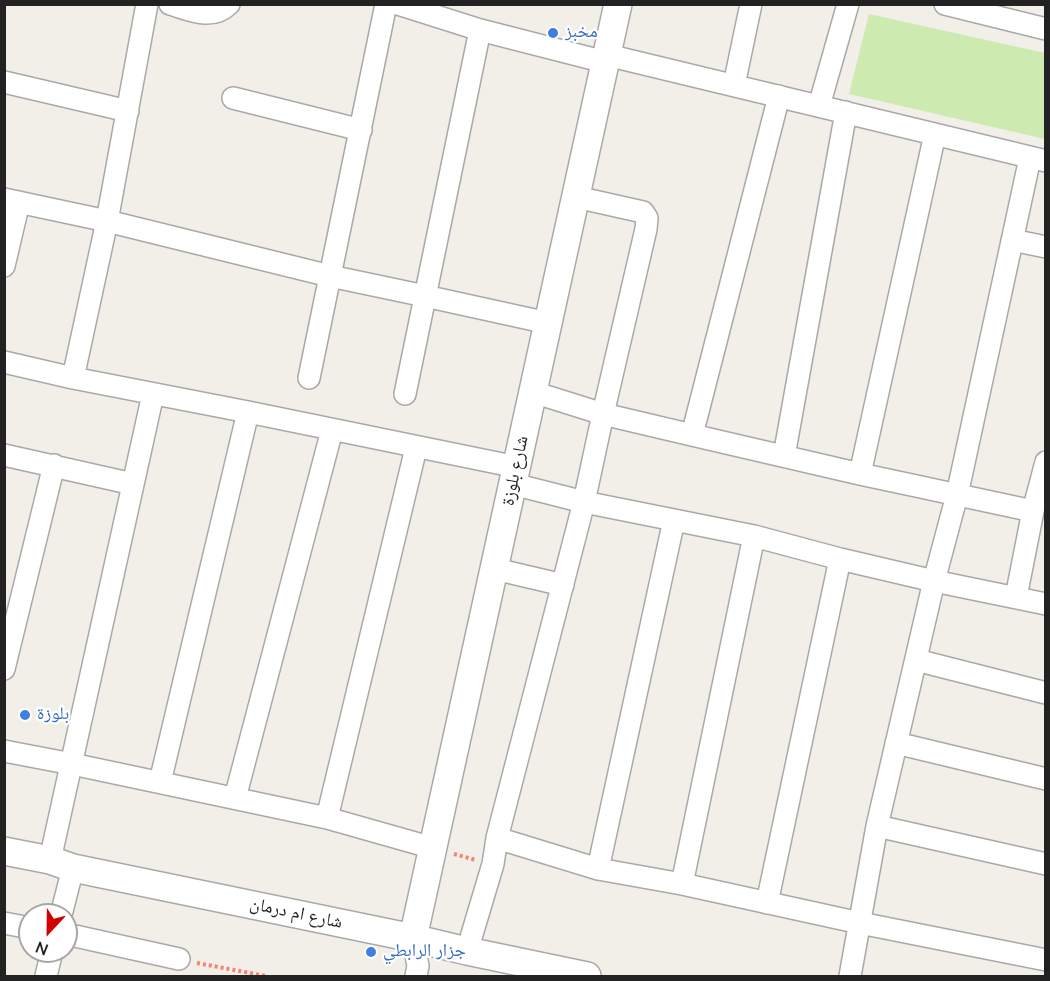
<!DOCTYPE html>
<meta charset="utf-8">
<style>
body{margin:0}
#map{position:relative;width:1050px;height:981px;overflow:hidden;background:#f2efe9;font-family:"Nunito Sans",sans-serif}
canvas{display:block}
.frame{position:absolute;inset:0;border:6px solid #222;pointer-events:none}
.north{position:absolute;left:18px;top:903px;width:60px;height:60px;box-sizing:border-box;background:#fff;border:2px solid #a7a7a7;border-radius:50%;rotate:202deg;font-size:16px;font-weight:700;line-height:24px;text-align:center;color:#222}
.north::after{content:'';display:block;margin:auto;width:21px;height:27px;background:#d40000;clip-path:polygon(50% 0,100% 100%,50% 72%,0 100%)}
</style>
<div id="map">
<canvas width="1050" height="981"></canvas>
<div class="frame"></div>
<div class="north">N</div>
</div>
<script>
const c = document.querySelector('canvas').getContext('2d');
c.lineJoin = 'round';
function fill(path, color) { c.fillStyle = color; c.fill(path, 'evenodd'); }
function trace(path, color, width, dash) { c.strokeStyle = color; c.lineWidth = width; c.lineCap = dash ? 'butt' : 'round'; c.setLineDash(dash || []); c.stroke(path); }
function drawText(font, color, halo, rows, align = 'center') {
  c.font = font + ' "Nunito Sans","Noto Naskh Arabic",sans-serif'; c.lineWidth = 4.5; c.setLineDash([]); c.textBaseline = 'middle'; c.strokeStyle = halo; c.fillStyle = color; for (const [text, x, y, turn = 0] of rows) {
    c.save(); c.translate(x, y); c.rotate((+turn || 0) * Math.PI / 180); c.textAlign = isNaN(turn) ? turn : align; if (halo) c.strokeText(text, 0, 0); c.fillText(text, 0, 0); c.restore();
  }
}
fill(new Path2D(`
 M 869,14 L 1045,53 L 1045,139 L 849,94 Z`), '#cdebb0');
const minor = new Path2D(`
 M 170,4 C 190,10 212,21 229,4
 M 398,4 L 480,30 L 605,62
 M 945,4 L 1046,29
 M 607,55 L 1046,161
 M 4,82 L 128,111
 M 734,85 L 751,4
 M 233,98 L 361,130
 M 819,106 L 848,4
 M 4,199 L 107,221 L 330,276 L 425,296 L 548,323
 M 1012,240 L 1046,247
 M 4,266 L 19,202
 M 4,362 L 73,378 L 248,412 L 517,467
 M 73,378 L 107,221 L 147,4
 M 309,378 L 386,4
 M 533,392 L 603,414 L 692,435 L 860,474 L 1033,511
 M 405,394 L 480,30
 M 692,435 L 779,96
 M 4,455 L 133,484
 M 784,456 L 846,112
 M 860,474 L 935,134
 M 513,484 L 584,502 L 754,536 L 840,559 L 934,581 L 1046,604
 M 495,569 L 563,585
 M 1016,597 L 1033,511 L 1046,462
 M 916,660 L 1046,693
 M 4,669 L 54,465
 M 896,743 L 1046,779
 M 4,751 L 72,764 L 327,818 L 433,848
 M 160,782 L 248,412
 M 235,798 L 332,430
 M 327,818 L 416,448
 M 877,826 L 1046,864
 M 497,838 L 598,869 L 682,884 L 860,923 L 1046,960
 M 50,860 L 153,394
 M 598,869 L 674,520
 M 682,884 L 754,536
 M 767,903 L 840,559
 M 61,915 L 73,868
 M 4,923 L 30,928
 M 66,934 L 179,959
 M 413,938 L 418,966 L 416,976
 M 467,951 L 493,864 L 497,838 L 584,502 L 603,414 L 646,229 L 647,218 L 643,212 L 576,197
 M 46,976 L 52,951
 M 850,976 L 877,826 L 934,581 L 957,495 L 1030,158`);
const tertiary = new Path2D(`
 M 4,851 L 50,860 L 73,868 L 413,938 L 467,951 L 587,976
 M 413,938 L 618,4`);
trace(minor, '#a9a9a9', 24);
trace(tertiary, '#a9a9a9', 30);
trace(new Path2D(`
 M 454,854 L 476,860
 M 197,963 L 266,976`), '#fa8072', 4, [3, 3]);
trace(minor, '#fff', 21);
trace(tertiary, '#fff', 27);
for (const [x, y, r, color] of [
 [553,33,6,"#3f7fe0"],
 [25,715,6,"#3f7fe0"],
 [371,952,6,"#3f7fe0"]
]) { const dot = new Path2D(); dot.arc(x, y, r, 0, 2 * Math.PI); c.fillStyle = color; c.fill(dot); trace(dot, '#fff', 2); }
drawText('18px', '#366cbe', '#fff', [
 ["مخبز",565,33],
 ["بلوزة",37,715],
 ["جزار الرابطي",383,952]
], 'left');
drawText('18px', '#222', '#fff', [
 ["شارع بلوزة",516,471,-78],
 ["شارع ام درمان",296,914,12]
]);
</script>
